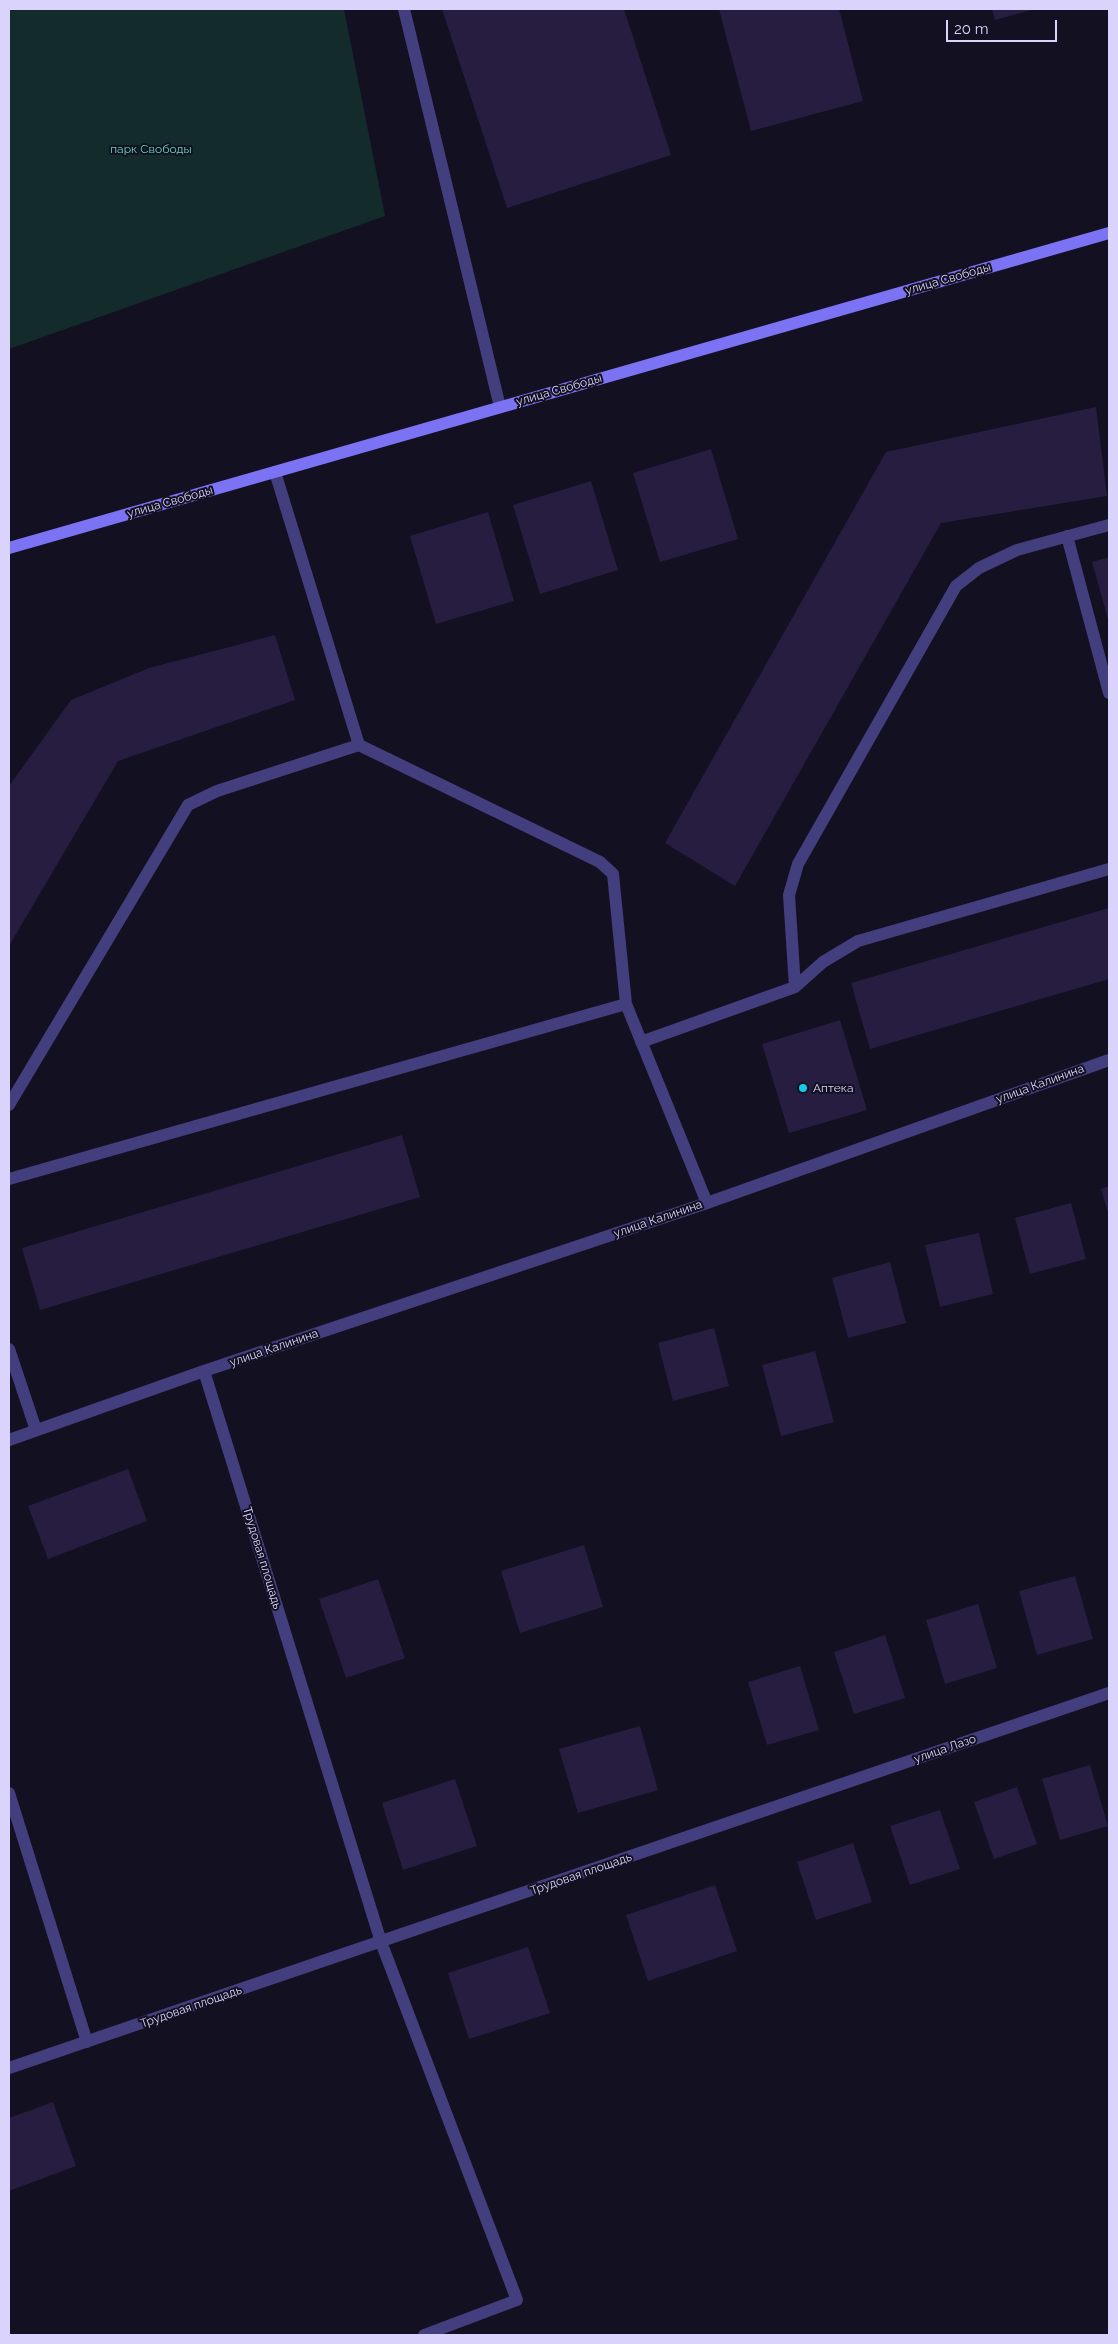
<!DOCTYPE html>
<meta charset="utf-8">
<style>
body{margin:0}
#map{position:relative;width:1118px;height:2344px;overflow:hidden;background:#131022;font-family:Raleway,sans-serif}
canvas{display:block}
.frame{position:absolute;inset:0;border:10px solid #dad4fc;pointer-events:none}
.scale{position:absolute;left:946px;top:20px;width:111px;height:22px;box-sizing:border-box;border:2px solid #dad4fc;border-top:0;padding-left:6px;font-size:15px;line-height:18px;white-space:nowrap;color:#dad4fc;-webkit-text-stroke:4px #131022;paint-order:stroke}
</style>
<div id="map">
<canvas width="1118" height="2344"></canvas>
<div class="frame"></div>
<div class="scale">20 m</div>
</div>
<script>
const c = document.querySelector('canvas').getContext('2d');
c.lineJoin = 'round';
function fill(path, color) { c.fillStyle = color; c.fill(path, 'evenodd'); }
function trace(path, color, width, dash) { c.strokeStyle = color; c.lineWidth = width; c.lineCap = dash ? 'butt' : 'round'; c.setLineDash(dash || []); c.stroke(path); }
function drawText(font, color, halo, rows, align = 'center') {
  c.font = font + ' Raleway,sans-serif'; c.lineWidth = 4; c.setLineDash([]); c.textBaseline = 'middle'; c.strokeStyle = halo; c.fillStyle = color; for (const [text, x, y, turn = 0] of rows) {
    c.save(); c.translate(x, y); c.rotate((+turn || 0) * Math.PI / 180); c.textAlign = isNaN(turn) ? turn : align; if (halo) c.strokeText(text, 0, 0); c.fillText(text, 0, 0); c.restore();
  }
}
fill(new Path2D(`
 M 9,9 L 344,9 L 385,216 L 9,349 Z`), '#132b2b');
fill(new Path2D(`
 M 442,9 L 624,9 L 671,155 L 507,208 Z
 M 719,9 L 839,9 L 863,101 L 751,131 Z
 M 992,9 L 1035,9 L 995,20 Z
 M 1096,407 L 1107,496 L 941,523 L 735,886 L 665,843 L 886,452 Z
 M 711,449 L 738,539 L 660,562 L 633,473 Z
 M 591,481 L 618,570 L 540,594 L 513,505 Z
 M 488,512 L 514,601 L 436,624 L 410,536 Z
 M 1109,557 L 1109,623 L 1092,562 Z
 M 275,635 L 295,700 L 118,761 L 9,946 L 9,786 L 71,700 L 149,668 Z
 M 1109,908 L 1109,979 L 870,1049 L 851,983 Z
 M 840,1020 L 867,1110 L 789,1133 L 762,1044 Z
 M 402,1135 L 420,1197 L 40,1310 L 22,1248 Z
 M 1109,1186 L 1109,1216 L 1101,1189 Z
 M 1071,1203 L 1086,1259 L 1030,1274 L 1015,1218 Z
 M 979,1233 L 993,1294 L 940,1307 L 925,1245 Z
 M 890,1262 L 906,1323 L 848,1338 L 832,1278 Z
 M 714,1328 L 729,1386 L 673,1401 L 658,1343 Z
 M 815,1351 L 834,1422 L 781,1436 L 762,1365 Z
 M 128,1469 L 147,1521 L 48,1559 L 28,1506 Z
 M 584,1545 L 603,1607 L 520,1633 L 501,1571 Z
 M 1075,1576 L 1093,1639 L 1037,1655 L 1019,1591 Z
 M 378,1579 L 405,1658 L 346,1678 L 319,1599 Z
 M 978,1604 L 997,1668 L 945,1684 L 926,1620 Z
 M 885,1635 L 905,1698 L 854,1714 L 834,1652 Z
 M 800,1666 L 819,1730 L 767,1745 L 748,1682 Z
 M 640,1726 L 658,1790 L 578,1813 L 559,1749 Z
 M 1090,1765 L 1108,1826 L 1060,1840 L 1042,1779 Z
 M 455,1779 L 477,1846 L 403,1870 L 382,1803 Z
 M 1017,1787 L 1037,1844 L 994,1859 L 974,1802 Z
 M 940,1810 L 960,1869 L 910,1885 L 890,1826 Z
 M 853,1843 L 872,1902 L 816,1920 L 797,1862 Z
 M 715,1885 L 737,1951 L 648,1981 L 626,1915 Z
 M 528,1947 L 550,2013 L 469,2039 L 448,1973 Z
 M 53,2102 L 76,2166 L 9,2191 L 9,2118 Z`), '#261d41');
trace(new Path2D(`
 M 404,9 L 500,407
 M 1067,536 L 1109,693
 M 359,745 L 600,862 L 613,874 L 626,1004 L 707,1203
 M 795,987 L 789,895 L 798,864 L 956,586 L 979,568 L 1017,550 L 1109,525
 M 641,1042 L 795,987 L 823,962 L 858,941 L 1109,869
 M 9,1105 L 188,805 L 217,791 L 359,745 L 275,472
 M 9,1179 L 626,1004
 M 9,1349 L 36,1430`), '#433e7d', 12);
trace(new Path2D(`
 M 204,1371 L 381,1942 L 517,2300 L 424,2335
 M 9,1440 L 204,1371 L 707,1203 L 1109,1060
 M 9,1793 L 87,2042
 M 9,2068 L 1109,1693`), '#433e7d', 12);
trace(new Path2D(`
 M 9,548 L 1109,233`), '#7b72f4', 12);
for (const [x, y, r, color] of [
 [803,1088,5,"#12cbe9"]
]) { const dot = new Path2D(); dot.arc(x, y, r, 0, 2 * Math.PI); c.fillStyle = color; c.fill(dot); trace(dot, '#131022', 2); }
drawText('12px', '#65d6bf', '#131022', [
 ["парк Свободы",151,149]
]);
drawText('12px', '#dad4fc', '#131022', [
 ["улица Свободы",948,279,-16],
 ["улица Свободы",559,390,-16],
 ["улица Свободы",170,502,-16],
 ["улица Калинина",1040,1084,-20],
 ["улица Калинина",658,1219,-19],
 ["улица Калинина",274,1348,-19],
 ["Трудовая площадь",262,1558,73],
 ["улица Лазо",945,1749,-19],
 ["Трудовая площадь",581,1874,-19],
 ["Трудовая площадь",191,2007,-19]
]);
drawText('12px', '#dad4fc', '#131022', [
 ["Аптека",813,1088]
], 'left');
</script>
